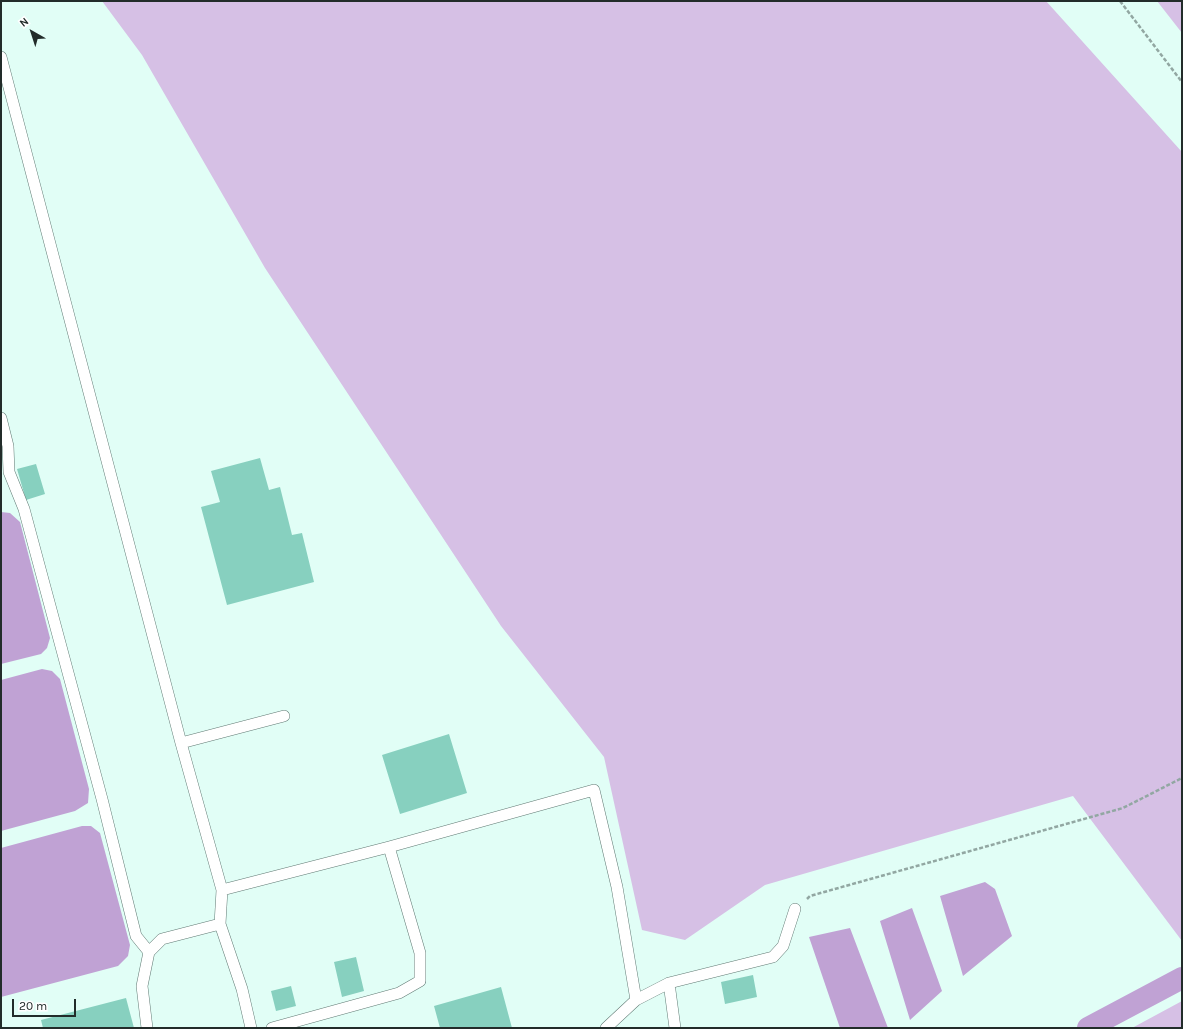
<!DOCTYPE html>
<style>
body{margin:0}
#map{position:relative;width:1183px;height:1029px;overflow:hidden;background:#e1fef6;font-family:Karla,sans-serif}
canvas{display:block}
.frame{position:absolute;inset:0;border:2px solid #222c2a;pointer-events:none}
.north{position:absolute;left:12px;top:12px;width:40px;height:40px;-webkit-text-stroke:3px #fff;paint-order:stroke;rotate:321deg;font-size:11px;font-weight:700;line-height:16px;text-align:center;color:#222c2a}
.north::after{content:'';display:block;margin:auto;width:14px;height:18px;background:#222c2a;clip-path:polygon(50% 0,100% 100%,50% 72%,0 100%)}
.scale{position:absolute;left:12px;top:999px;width:64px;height:18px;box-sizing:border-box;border:2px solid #222c2a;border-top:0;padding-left:5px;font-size:12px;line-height:14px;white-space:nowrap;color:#222c2a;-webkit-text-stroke:3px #fff;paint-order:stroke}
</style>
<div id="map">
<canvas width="1183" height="1029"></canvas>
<div class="frame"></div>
<div class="north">N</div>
<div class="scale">20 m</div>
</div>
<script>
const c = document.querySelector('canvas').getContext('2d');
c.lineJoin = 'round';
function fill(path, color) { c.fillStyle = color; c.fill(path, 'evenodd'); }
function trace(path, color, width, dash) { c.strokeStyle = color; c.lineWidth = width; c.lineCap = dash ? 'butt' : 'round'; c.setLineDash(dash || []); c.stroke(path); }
fill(new Path2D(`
 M 102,1 L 1046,1 L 1182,152 L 1182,941 L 1073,796 L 765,885 L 685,940 L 642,930 L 604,757 L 501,626 L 265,268 L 142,55 Z
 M 1157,1 L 1182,1 L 1182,33 Z
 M 1182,1001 L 1182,1028 L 1132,1028 Z`), '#d6c0e5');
fill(new Path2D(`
 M 1,512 L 10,513 L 20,522 L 50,638 L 47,648 L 41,654 L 1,664 Z
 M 42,669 L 52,671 L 60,679 L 89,789 L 88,803 L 75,811 L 1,831 L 1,680 Z
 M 82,826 L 91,826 L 100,833 L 130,945 L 128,956 L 118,966 L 1,997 L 1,848 Z
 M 985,882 L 995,889 L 1012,936 L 963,976 L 940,896 Z
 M 912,908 L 942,991 L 910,1020 L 880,921 Z
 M 850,928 L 888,1028 L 840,1028 L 809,937 Z`), '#c0a2d4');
trace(new Path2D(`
 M 1088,1028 L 1182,978`), '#c0a2d4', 22);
fill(new Path2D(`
 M 260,458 L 269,490 L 280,487 L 292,535 L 302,533 L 314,582 L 227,605 L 201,507 L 220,502 L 211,471 Z
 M 36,464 L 45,494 L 26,500 L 17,469 Z
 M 449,734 L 467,793 L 400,814 L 382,755 Z
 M 356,957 L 364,991 L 342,997 L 334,962 Z
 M 753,975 L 757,997 L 725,1004 L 721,982 Z
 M 291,986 L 296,1006 L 276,1011 L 271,991 Z
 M 501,987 L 512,1028 L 440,1028 L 434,1006 Z
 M 126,998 L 134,1028 L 43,1028 L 41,1020 Z`), '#87d0bf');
const service = new Path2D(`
 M 1,57 L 181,743 L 222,890 L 220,924 L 242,989 L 251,1028
 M 1,418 L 8,446 L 9,472 L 24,509 L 102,799 L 136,936 L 149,952
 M 181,743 L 284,716
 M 222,890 L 389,847 L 594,790 L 617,887 L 636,1000
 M 669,983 L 675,1028
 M 147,1028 L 142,986 L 149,952 L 162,939 L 220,924
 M 272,1028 L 399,993 L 420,981 L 420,953 L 389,847
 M 606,1028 L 636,1000 L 669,983 L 773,957 L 783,946 L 795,909`);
trace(service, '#617a74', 12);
trace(new Path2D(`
 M 1120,1 L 1182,82
 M 807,899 L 810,896 L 1123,808 L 1182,778`), '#92a7a2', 2.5, [4, 2]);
trace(service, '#fff', 11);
</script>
